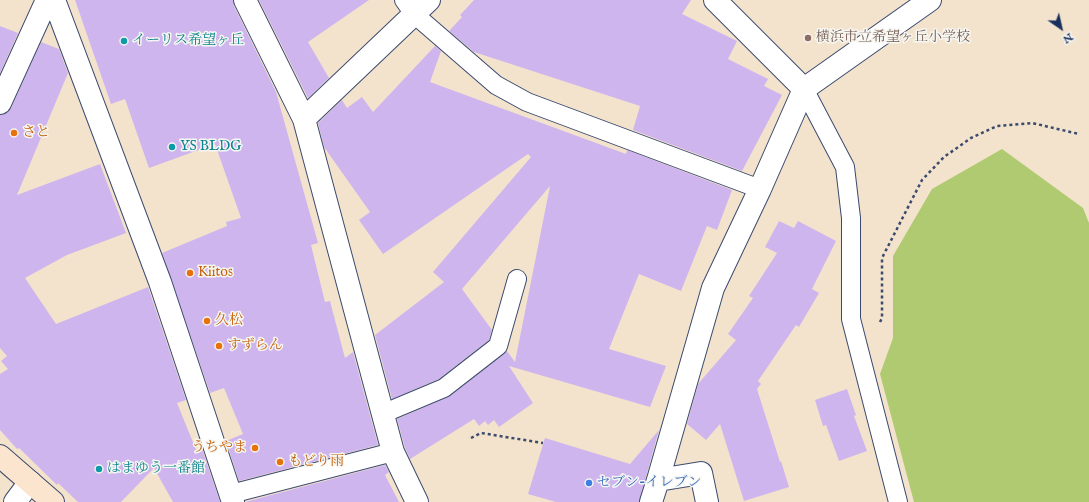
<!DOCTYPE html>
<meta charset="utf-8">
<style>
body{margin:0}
#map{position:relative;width:1089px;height:502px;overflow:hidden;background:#f3e3cc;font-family:"IM FELL English",serif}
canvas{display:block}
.north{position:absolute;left:1041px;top:8px;width:40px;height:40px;-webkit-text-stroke:3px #f6f6f2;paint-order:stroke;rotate:146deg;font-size:11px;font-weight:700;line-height:16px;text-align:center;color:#1b2f5e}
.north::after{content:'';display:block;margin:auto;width:14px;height:18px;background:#1b2f5e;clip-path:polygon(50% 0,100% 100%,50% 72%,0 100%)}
</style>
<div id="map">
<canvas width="1089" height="502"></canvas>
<div class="north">N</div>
</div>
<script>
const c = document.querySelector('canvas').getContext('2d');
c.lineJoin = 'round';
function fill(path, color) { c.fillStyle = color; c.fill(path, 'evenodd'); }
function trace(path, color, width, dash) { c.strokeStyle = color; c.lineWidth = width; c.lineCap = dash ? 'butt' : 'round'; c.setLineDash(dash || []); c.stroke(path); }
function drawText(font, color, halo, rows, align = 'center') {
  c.font = font + ' "IM FELL English","Noto Serif JP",serif'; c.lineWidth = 3; c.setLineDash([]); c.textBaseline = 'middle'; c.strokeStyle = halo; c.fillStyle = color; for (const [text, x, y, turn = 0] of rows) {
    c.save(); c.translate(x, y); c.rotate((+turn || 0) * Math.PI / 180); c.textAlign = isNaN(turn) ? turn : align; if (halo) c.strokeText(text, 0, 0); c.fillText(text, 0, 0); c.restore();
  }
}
fill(new Path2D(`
 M 1002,149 L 1083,208 L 1089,223 L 1089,502 L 914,502 L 880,374 L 893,338 L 893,256 L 932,189 Z`), '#afca70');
fill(new Path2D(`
 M 75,0 L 233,0 L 234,6 L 276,92 L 318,243 L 311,245 L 325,302 L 330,301 L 345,358 L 353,352 L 378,445 L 239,481 L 226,441 L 243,434 L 224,388 L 210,393 L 162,253 L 227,226 L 226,222 L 241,218 L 215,144 L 149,168 L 125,99 L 111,104 Z
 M 259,0 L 369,0 L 308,42 L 329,78 L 308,98 Z
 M 474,0 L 691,0 L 682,14 L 737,41 L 728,59 L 768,79 L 764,86 L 782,95 L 742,171 L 633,130 L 640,106 L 474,52 L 449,31 L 462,17 L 460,15 Z
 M 0,26 L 18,33 L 0,73 Z
 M 41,42 L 59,49 L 68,73 L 17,195 L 100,164 L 126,233 L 67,255 L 25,278 L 56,324 L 148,287 L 186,400 L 177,403 L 197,452 L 202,449 L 220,502 L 173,502 L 154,468 L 121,502 L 78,502 L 58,483 L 57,485 L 19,448 L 17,449 L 0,430 L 0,374 L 8,369 L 1,361 L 7,356 L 0,348 L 0,115 L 7,113 L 11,108 Z
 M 435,46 L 441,51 L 430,82 L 626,154 L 627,150 L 732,190 L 717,230 L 707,226 L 681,291 L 639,274 L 609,349 L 666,366 L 650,407 L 509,366 L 533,403 L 499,427 L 494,420 L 488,425 L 485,421 L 479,426 L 474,419 L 410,459 L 405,448 L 397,419 L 450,396 L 504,354 L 507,351 L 515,362 L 550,186 L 462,289 L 492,330 L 489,340 L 439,379 L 392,399 L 375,335 L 444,282 L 433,272 L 531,157 L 528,154 L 383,254 L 359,220 L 370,212 L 324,147 L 318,123 L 342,100 L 347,108 L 362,97 L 373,112 Z
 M 779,221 L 794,228 L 798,221 L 836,241 L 812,289 L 819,293 L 799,327 L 796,325 L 758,381 L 761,384 L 757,389 L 780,462 L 781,461 L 789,487 L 744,501 L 720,424 L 706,440 L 687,424 L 698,384 L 736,340 L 728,334 L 753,298 L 749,296 L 777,253 L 765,247 Z
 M 847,389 L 856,415 L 854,416 L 867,451 L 839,461 L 826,425 L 823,426 L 815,400 Z
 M 659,430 L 639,502 L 556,502 L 528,494 L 545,438 L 630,464 Z
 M 385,465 L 389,472 L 385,475 L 399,502 L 245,502 Z`), '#cfb5ee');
const lane = new Path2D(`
 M 404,0 L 414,14 L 496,85 L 527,102 L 760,189
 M 804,89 L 845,167 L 851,218 L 851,319 L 898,502
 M 382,414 L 444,388 L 498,346 L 517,279
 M 231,494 L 393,452`);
const street = new Path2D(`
 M 54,0 L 160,282 L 233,502
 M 245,0 L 304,119 L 393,452 L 417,502
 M 715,0 L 804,89
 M 0,103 L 47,0
 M 304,119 L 429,0
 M 658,480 L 701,473 L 707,502
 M 15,502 L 30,482
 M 651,502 L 658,480 L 713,288 L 760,189 L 804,89 L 930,0`);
const secondary = new Path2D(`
 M 0,456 L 53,502`);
trace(lane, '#3b4a6e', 20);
trace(street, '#3b4a6e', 24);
trace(secondary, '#3b4a6e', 24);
trace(new Path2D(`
 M 880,322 L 882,318 L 882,258 L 922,180 L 944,157 L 971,138 L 997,126 L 1032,123 L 1079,134
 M 471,438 L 481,433 L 543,443`), '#3b4a6e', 2.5, [3, 3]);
trace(lane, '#fff', 18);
trace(street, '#fff', 22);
trace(secondary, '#fbe5cf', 22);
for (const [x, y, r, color] of [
 [808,38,4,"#8d6e63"],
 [124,41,4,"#0f9aa8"],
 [14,133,4,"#e8710a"],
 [172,147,4,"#0f9aa8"],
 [190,273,4,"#e8710a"],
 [207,321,4,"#e8710a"],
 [219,346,4,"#e8710a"],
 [255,448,4,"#e8710a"],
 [280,462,4,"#e8710a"],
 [99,469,4,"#0f9aa8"],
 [589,483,4,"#3f7fe0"]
]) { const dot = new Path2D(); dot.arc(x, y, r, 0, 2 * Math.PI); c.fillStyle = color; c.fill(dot); trace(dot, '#f6f6f2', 1.5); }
drawText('14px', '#785e54', '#f6f6f2', [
 ["横浜市立希望ヶ丘小学校",816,38]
], 'left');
drawText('14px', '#0d838f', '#f6f6f2', [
 ["イーリス希望ヶ丘",132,41],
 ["YS BLDG",180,147],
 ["はまゆう一番館",107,469]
], 'left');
drawText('14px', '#c56008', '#f6f6f2', [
 ["さと",22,133],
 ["Kiitos",198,273],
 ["久松",215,321],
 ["すずらん",227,346],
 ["うちやま",247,448,"right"],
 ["もどり雨",288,462]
], 'left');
drawText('14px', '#366cbe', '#f6f6f2', [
 ["セブン-イレブン",597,483]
], 'left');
</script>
